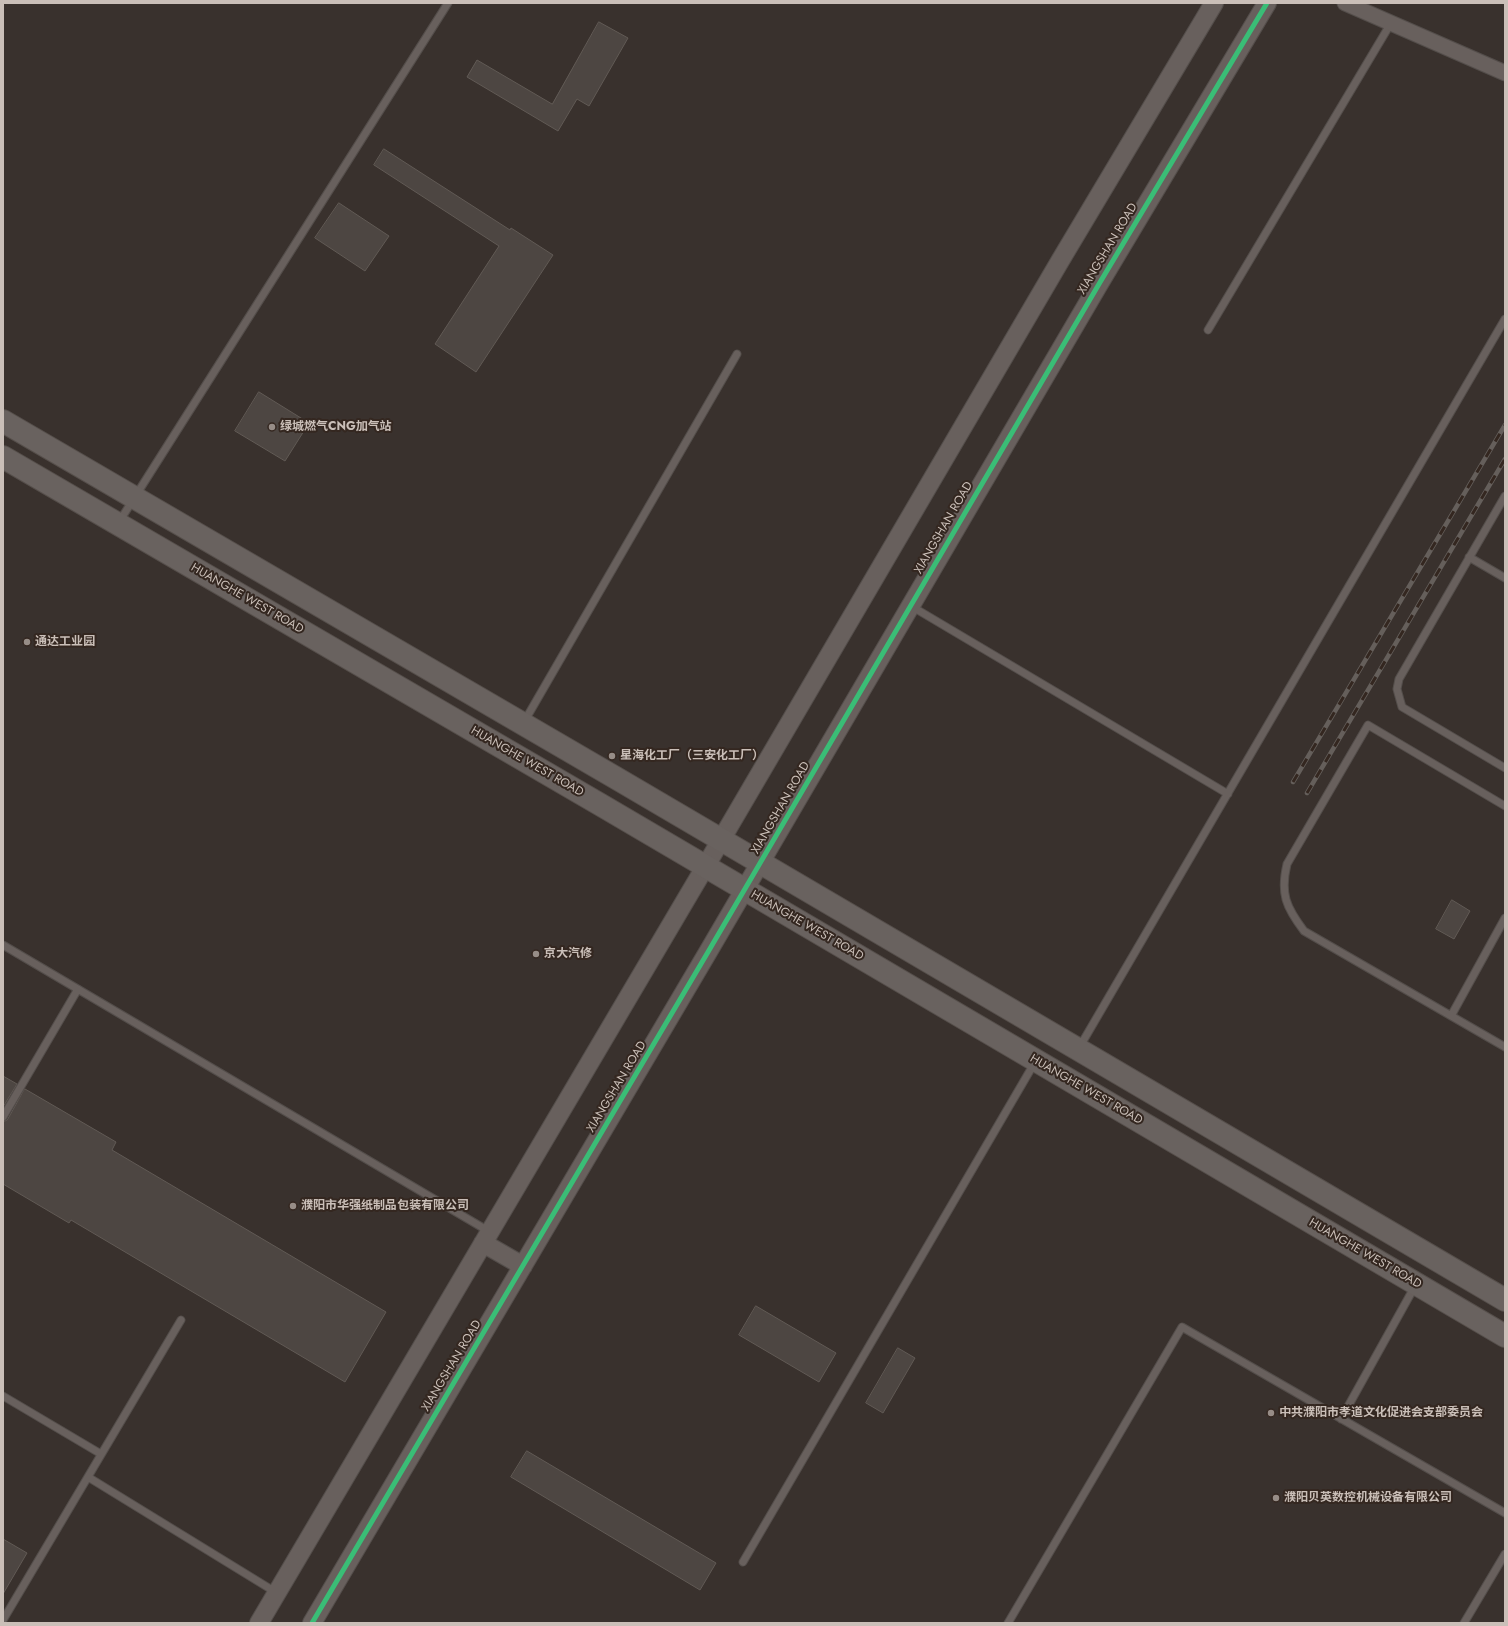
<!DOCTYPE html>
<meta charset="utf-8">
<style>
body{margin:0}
#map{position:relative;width:1508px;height:1626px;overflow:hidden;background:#39312d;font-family:Jost,sans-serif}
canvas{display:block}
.frame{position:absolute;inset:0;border:4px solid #cabfb8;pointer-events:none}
</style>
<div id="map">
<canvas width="1508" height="1626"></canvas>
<div class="frame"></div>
</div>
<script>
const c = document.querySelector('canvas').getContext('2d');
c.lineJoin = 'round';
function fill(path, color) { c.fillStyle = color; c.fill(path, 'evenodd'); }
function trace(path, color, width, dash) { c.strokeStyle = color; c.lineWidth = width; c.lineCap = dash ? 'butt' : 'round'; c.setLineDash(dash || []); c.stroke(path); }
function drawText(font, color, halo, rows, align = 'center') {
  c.font = font + ' Jost,"Noto Sans SC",sans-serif'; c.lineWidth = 4; c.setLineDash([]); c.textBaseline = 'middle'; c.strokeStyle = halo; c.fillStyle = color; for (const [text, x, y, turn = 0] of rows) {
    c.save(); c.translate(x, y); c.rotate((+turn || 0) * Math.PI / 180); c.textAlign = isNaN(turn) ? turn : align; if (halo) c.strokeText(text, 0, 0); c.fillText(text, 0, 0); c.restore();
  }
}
const building = new Path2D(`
 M 599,22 L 628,38 L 589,106 L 577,99 L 558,131 L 467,77 L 477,60 L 552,104 Z
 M 384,149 L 510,230 L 511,228 L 553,255 L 476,372 L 435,344 L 499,246 L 374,165 Z
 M 339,203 L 389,236 L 365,271 L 315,238 Z
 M 259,392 L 309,423 L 285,461 L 235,431 Z
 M 1452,900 L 1470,911 L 1454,939 L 1436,929 Z
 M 3,1076 L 17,1084 L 3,1107 Z
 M 25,1089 L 116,1142 L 112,1150 L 386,1312 L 345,1382 L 71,1220 L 69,1223 L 3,1184 L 3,1122 L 7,1120 Z
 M 756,1306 L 836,1353 L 819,1382 L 739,1335 Z
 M 898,1348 L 915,1358 L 883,1413 L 866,1403 Z
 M 527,1451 L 716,1563 L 700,1590 L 511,1477 Z
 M 3,1539 L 27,1553 L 3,1594 Z`);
fill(building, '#4d4642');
trace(building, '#615a55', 1);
const service = new Path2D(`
 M 1208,330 L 1391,23
 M 1505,496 L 1399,679 L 1397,689 L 1402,707 L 1505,768
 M 119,522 L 448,3
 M 1469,557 L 1505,578
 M 911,606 L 1228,794
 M 524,722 L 737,354
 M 1505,806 L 1368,725 L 1287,864 C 1280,894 1286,907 1304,931 L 1505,1047
 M 3,945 L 490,1232
 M 1451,1016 L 1505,918
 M 1079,1048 L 1505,319
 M 3,1117 L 78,989
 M 3,1396 L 101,1454
 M 1341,1419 L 1415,1286
 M 88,1477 L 277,1593
 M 743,1562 L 1035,1062
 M 3,1620 L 181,1320
 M 1008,1623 L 1182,1327 L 1505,1513
 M 1464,1623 L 1505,1554`);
const minor = new Path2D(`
 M 1345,3 L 1505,73`);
const tertiary = new Path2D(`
 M 483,1243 L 523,1266
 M 259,1623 L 721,840 L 1060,261 L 1214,3
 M 312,1623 L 708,952 L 1099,284 L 1267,3`);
const primary = new Path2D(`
 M 3,421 L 616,778 L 1505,1300
 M 3,457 L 601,805 L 1505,1336`);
trace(service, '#544e4b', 9);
trace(minor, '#544e4b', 17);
trace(tertiary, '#544e4b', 20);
trace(primary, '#564f4b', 24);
trace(service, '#68605d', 7);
trace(minor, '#68605d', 15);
trace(tertiary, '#68605d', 18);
trace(primary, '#69625f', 22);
const rail = new Path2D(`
 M 1293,782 L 1505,425
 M 1307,793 L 1505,459`);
trace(rail, '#655f5b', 4.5);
trace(rail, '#342720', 3, [9]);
trace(new Path2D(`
 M 312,1623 L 708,952 L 1099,284 L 1267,3`), '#3abd76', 5);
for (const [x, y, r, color] of [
 [272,427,4,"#978d87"],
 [27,642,4,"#978d87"],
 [612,756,4,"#978d87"],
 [536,954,4,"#978d87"],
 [293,1206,4,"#978d87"],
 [1271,1413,4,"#978d87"],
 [1276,1498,4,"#978d87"]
]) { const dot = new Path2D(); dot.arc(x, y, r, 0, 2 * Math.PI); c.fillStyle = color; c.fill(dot); trace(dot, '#342720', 1.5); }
drawText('12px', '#cabfb8', '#342720', [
 ["XIANGSHAN ROAD",1108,249,-59],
 ["XIANGSHAN ROAD",944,528,-60],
 ["HUANGHE WEST ROAD",247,599,30],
 ["HUANGHE WEST ROAD",527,762,30],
 ["XIANGSHAN ROAD",781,808,-60],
 ["HUANGHE WEST ROAD",807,926,30],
 ["XIANGSHAN ROAD",617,1087,-59],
 ["HUANGHE WEST ROAD",1086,1090,30],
 ["HUANGHE WEST ROAD",1365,1254,30],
 ["XIANGSHAN ROAD",452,1366,-59]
]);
drawText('bold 12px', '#cabfb8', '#342720', [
 ["绿城燃气CNG加气站",280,427],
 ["通达工业园",35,642],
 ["星海化工厂（三安化工厂）",620,756],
 ["京大汽修",544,954],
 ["濮阳市华强纸制品包装有限公司",301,1206],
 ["中共濮阳市孝道文化促进会支部委员会",1279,1413],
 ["濮阳贝英数控机械设备有限公司",1284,1498]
], 'left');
</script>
